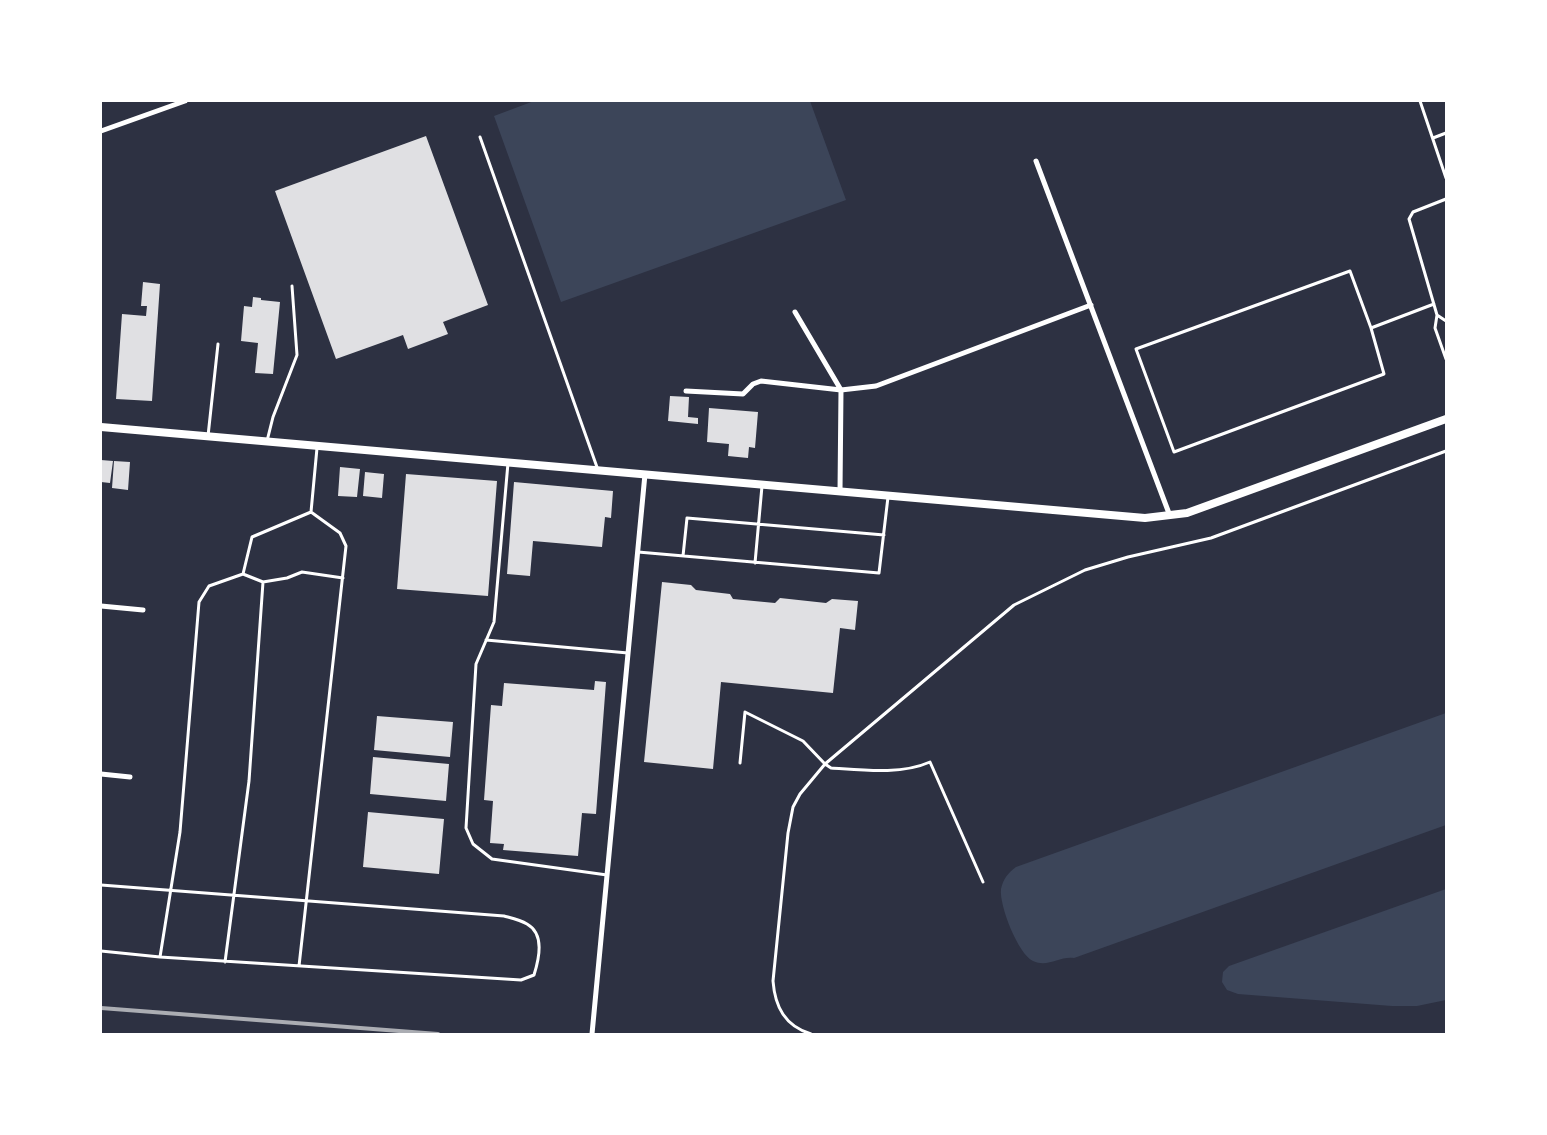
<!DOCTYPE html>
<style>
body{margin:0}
#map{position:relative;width:1547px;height:1135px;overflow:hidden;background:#2d3142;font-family:"Asap Condensed",sans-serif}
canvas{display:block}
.frame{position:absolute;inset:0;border:102px solid #fff;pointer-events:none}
</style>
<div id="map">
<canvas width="1547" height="1135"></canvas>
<div class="frame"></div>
</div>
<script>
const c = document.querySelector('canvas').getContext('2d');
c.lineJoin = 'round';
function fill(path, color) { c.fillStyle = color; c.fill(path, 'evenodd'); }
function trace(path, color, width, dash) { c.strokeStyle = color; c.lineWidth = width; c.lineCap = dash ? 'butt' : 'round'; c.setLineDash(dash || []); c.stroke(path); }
fill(new Path2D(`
 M 534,101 L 810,101 L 846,200 L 561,302 L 494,116 Z
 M 1446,713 L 1446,825 L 1074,958 C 1059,956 1048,968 1033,961 C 1018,954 999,905 1001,889 C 1003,879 1008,873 1016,867 Z
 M 1446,889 L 1446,1000 L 1417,1006 L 1392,1006 L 1238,994 L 1227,990 L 1222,982 L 1223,972 L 1229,966 Z`), '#3c4559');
fill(new Path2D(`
 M 426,136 L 488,305 L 443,322 L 448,334 L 408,349 L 403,335 L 336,359 L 275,191 Z
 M 143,282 L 160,284 L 152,401 L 116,399 L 122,314 L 146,316 L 147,306 L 141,306 Z
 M 253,297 L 261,298 L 261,300 L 280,302 L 273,374 L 255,373 L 258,343 L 241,341 L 244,306 L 252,307 Z
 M 670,396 L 689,397 L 688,417 L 698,418 L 698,424 L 668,421 Z
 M 709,408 L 758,412 L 755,448 L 749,447 L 748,458 L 728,456 L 729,444 L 707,442 Z
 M 101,460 L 113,461 L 110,483 L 101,482 Z
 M 114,461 L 130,462 L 128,490 L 112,488 Z
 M 340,467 L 360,469 L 357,497 L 338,496 Z
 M 365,472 L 384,474 L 382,498 L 363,496 Z
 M 406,474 L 497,481 L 488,596 L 397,589 Z
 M 514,482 L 613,491 L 611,518 L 605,517 L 602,547 L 533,541 L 530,576 L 507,574 Z
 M 662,582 L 691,585 L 696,590 L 730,594 L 733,599 L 775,603 L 780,598 L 826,603 L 832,599 L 858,601 L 855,630 L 840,628 L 833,693 L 721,682 L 713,769 L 644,762 Z
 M 595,681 L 606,682 L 596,814 L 582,813 L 578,856 L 503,850 L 504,844 L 490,843 L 493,801 L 484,800 L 491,705 L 502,706 L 504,683 L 594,690 Z
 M 377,716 L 453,722 L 450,757 L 374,750 Z
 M 373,757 L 449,764 L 446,801 L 370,794 Z
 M 368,812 L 444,819 L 439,874 L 363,867 Z`), '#e0e0e3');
trace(new Path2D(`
 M 1420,101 L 1446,178
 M 480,137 L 598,470
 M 1433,138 L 1446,133
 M 1446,199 L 1413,212 L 1409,219 L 1437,315 L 1435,328 L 1446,359
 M 1437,315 L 1446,321
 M 1371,328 L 1384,374 L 1174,452 L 1136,349 L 1350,271 L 1371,328 L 1434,304
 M 208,436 L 218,344
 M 267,441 L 273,417 L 297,355 L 292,286
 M 508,463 L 494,622 L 476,664 L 466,828 L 473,844 L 492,859 L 607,875
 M 311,512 L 317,448
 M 638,552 L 879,573 L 888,497
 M 683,556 L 687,518 L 884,535
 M 755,563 L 762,486
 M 263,582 L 287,578 L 302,572 L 343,578
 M 486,640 L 628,653
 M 740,763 L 745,712 L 803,741 L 825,764 L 1014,605 L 1085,570 L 1128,557 L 1211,538 L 1446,451
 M 101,885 L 504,916 C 511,918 520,920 527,924 C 545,934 539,959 534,975 L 521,980 L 160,957 L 180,832 L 199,602 L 209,586 L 243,574 L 252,537 L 311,512
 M 101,951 L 160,957
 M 225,962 L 249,781 L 263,582 L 243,574
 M 299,966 L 346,546 L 340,533 L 311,512
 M 811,1034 C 785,1026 775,1007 773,981 L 788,833 L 793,807 L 800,794 L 825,764 L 831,768 C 862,770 901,775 930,762 L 983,882`), '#fff', 3);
trace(new Path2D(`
 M 101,131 L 185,101
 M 1036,161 L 1170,516
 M 795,312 L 841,390 L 840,491
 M 686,391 L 743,394 L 753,384 L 761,381 L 841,390 L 876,386 L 1091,305
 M 101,606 L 143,610
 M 101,774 L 130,777
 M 592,1034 L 645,474`), '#fff', 5);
trace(new Path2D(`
 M 101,427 L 1145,518 L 1187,513 L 1446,419`), '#fff', 8);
trace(new Path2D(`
 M 101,1008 L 438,1034`), '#abadb3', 4);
</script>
